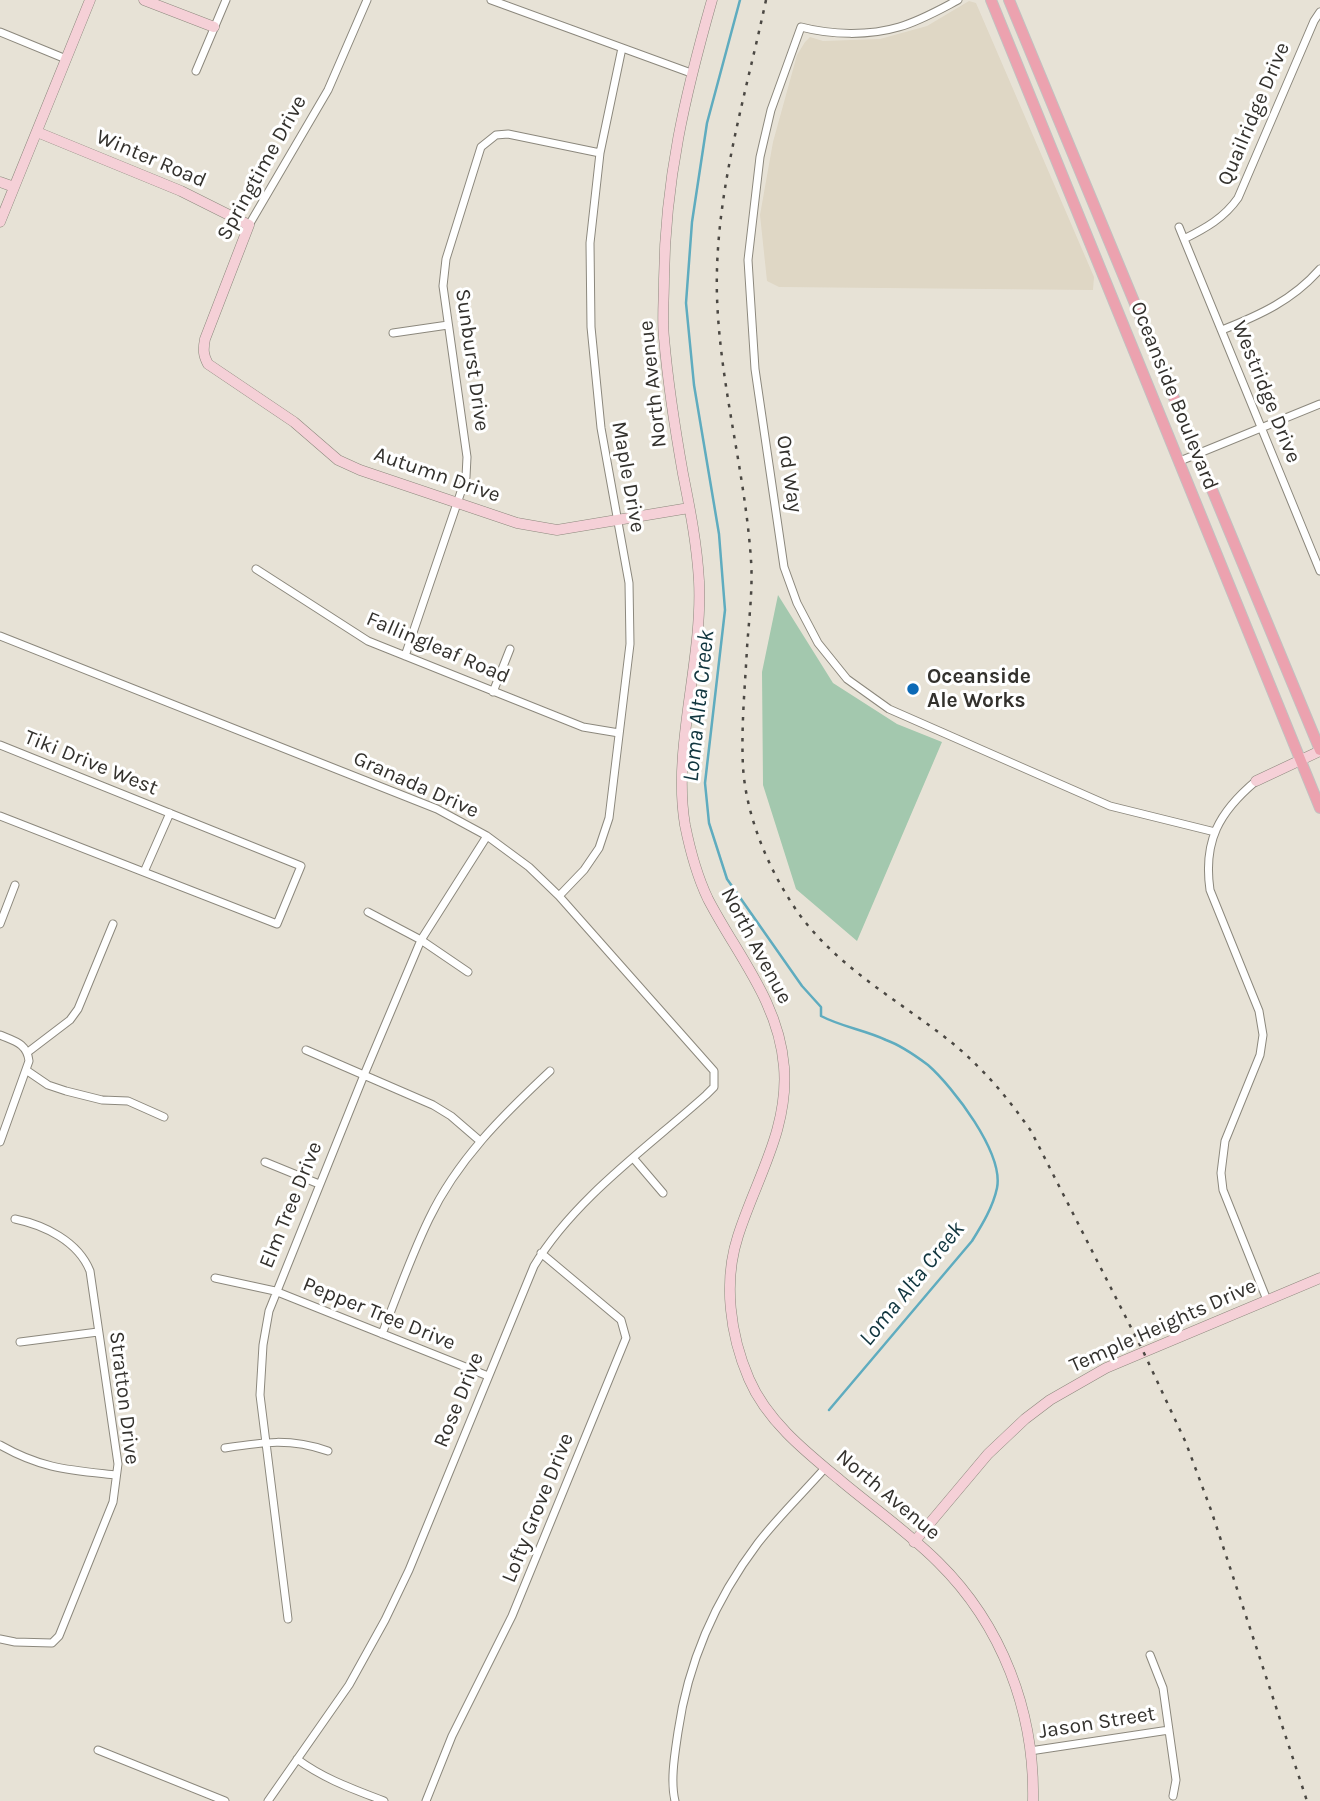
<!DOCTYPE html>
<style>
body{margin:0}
canvas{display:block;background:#e7e2d6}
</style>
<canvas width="1320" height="1801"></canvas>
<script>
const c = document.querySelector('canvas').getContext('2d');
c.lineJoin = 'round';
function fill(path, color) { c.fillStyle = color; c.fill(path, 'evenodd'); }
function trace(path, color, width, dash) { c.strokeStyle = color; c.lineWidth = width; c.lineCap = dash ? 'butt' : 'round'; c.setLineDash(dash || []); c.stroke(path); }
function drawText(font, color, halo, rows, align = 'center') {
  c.font = font + ' Karla,sans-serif'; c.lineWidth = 6; c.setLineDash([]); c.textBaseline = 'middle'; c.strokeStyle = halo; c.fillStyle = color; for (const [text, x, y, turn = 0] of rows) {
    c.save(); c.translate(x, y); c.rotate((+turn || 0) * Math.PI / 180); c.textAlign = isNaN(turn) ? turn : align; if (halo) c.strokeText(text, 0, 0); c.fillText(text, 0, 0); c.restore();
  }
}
fill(new Path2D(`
 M 969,1 L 976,3 L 1094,277 L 1093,290 L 779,287 L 767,281 L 760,215 L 773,142 L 797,55 L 805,42 L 810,37 L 823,41 L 880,39 L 927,26 Z`), '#dfd7c5');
fill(new Path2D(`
 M 778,595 L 833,683 L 897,724 L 942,742 L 857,941 L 796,889 L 763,785 L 762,672 Z`), '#a3c8ae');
trace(new Path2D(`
 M 740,0 L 707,123 L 692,222 L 686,303 L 694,385 L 719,534 L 725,610 L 705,783 L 709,823 L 727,879 L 802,986 L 821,1007 L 821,1016 C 842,1027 865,1030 886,1040 C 900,1045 916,1056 928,1065 C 953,1087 1004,1153 997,1188 C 993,1207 982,1225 972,1241 L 829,1410`), '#5facbf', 2.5);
const street = new Path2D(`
 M 491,0 L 691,73
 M 958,0 C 939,10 920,21 899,27 C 869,36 831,35 801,27 L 771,110 L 760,157 L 748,260 L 755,369 L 784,567 L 797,603 L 818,643 L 847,679 L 889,709 L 1110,806 L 1215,832
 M 0,32 L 66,59
 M 196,71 L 226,0
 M 249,225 L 328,90 L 367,0
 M 1179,227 L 1320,571
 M 1184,239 C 1206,228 1224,218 1238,198 L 1314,21 L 1320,12
 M 1222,330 C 1260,315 1293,300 1320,269
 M 393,333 L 448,325
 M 1180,461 L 1320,404
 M 256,569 L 368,641 L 583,727 L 619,733
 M 0,636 L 437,809 L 487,836 L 529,867 L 559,896 L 714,1071 L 714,1087 L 706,1095 C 648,1147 574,1199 534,1266 L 409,1570 L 385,1620 L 349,1685 L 268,1801
 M 405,656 L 466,477 L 467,457 L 443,286 L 446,259 L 481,147 L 496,135 L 508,134 L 600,153
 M 493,692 L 510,649
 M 0,745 L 301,866 L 277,924 L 0,816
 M 1256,781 C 1219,812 1203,841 1210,890 L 1259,1011 L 1263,1035 L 1260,1055 L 1225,1141 L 1221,1173 L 1223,1190 L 1267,1300
 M 144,872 L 170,813
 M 559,896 L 584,870 L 599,848 L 609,818 L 630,644 L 629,583 L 601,428 L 591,327 L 590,243 L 600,153 L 622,48
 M 368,912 L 421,940 L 468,972
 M 0,924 L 15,885
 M 0,1035 C 14,1041 27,1043 29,1061 L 0,1142
 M 306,1050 L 433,1105 L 451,1116 L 480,1141
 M 28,1052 L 70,1020 L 78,1009 L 113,924
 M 26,1070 L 48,1085 L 66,1091 L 102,1100 L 128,1101 L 164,1117
 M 634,1159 L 663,1193
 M 265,1162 L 319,1184
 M 215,1278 L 275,1291 L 488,1376
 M 382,1334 C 397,1296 411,1256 429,1219 C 457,1160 503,1115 550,1071
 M 20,1342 L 98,1332
 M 0,1445 C 42,1469 70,1470 116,1475
 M 225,1448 C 264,1442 290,1438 328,1451
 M 288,1619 L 260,1395 L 263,1345 L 269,1311 L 364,1075 L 421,940 L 487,836
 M 0,1639 L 15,1642 L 52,1643 L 59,1636 L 113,1502 L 118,1464 L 90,1271 C 78,1241 44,1225 15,1219
 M 1150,1655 L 1163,1688 L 1176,1780 L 1173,1796
 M 98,1750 L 225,1801
 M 1030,1751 L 1169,1730
 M 297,1759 C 324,1779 353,1789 384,1801
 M 426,1801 L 452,1736 L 512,1616 L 626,1338 L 621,1320 L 541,1253
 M 675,1801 C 670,1780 675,1753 678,1732 C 688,1662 715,1600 758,1543 C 778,1517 803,1493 825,1468`);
const secondary = new Path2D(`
 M 144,0 L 214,27
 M 712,0 C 685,95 665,180 664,279 C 664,299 662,319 664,338 C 668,384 675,429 683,474 C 690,509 697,545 699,581 C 703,661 672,748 685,825 C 690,850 697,876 708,899 C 737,955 779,1002 784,1067 C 789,1129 756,1179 738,1236 C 723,1282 730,1335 749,1379 C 767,1421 806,1452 840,1480 C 872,1507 908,1532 938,1562 C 1002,1625 1035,1712 1033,1801
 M 37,132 L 181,191 L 249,225 L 205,339 C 203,349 203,355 208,364 L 294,422 L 338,460 L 360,470 L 517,523 L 557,530 L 689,508
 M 0,182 L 14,187
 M 0,222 L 90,0
 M 1256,781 L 1320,751
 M 914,1542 L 988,1454 L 1025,1419 L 1050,1400 L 1106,1368 L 1320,1278`);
const primary = new Path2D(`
 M 991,0 L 1320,808
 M 1009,0 L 1320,750`);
trace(street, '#8c887d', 9);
trace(secondary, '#8c887d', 11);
trace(primary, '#c2c1c0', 12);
trace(street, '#fff', 7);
trace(secondary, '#f5d0d7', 10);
trace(primary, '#eca2af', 10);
trace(new Path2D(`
 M 766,0 C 745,99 714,195 717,297 C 720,386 745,471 751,560 C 753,588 749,619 747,648 C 745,687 741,727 743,767 C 746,814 766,863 791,902 C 830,964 896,998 951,1042 C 983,1068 1008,1098 1031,1131 L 1143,1351 L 1186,1443 L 1211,1510 L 1307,1801`), '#4b4843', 2.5, [3.5, 7]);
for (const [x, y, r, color] of [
 [913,689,7,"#0b69b6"]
]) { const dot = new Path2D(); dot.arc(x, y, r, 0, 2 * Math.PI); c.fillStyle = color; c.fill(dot); trace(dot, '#fff', 2.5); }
drawText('21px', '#33312d', '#fff', [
 ["Quailridge Drive",1254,114,-67],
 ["Winter Road",151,159,23],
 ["Springtime Drive",262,168,-61],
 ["Sunburst Drive",472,360,82],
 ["North Avenue",653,384,-96],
 ["Westridge Drive",1266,392,68],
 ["Oceanside Boulevard",1174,396,68],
 ["Ord Way",789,474,81],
 ["Autumn Drive",437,475,19],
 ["Maple Drive",628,477,80],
 ["Fallingleaf Road",438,648,23],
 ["Tiki Drive West",91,763,22],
 ["Granada Drive",416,785,24],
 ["North Avenue",756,946,62],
 ["Elm Tree Drive",291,1205,-68],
 ["Pepper Tree Drive",379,1314,22],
 ["Temple Heights Drive",1163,1326,-24],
 ["Stratton Drive",124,1398,83],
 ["Rose Drive",459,1400,-68],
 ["North Avenue",888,1495,40],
 ["Lofty Grove Drive",538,1508,-68],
 ["Jason Street",1097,1723,-9]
]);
drawText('bold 21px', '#33312d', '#fff', [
 ["Oceanside",927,677],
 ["Ale Works",927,701]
], 'left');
drawText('italic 23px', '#10353e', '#fff', [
 ["Loma Alta Creek",699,706,-84],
 ["Loma Alta Creek",912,1284,-51]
]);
</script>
